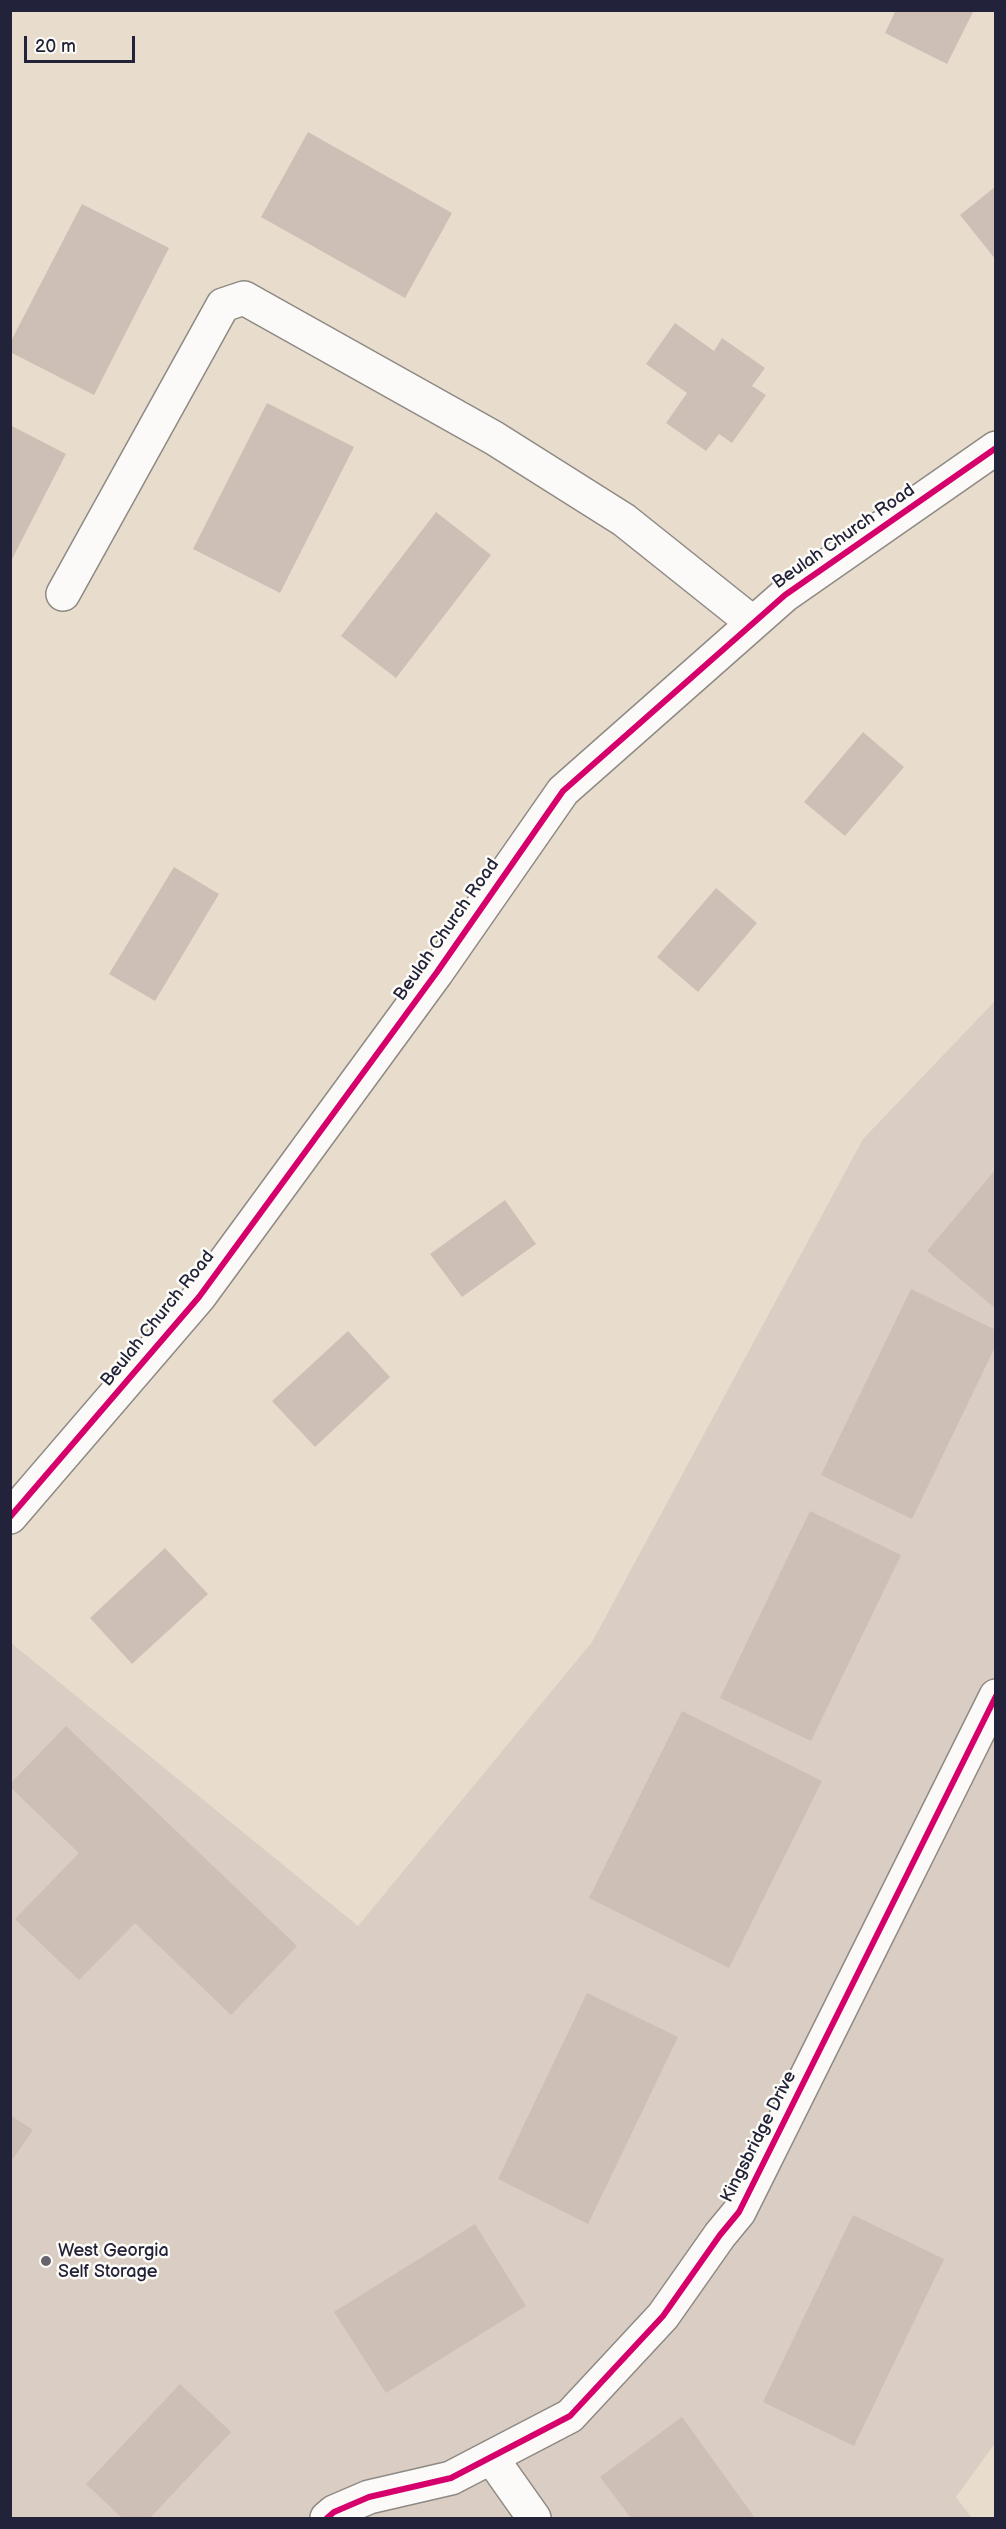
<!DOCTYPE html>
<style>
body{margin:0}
#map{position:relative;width:1006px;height:2529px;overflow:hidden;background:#e8ddcd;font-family:"Balsamiq Sans",sans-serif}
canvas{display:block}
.frame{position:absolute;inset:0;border:12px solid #22223b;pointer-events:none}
.scale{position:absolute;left:24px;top:36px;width:111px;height:27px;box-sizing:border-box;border:3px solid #22223b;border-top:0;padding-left:8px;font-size:18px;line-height:21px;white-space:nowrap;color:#22223b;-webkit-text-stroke:4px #fdfcf7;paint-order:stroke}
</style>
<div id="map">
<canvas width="1006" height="2529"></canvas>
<div class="frame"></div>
<div class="scale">20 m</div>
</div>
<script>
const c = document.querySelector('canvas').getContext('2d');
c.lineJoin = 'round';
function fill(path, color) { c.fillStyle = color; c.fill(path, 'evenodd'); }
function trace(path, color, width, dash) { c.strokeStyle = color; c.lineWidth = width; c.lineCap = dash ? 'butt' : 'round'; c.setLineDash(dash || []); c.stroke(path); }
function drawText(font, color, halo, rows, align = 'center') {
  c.font = font + ' "Balsamiq Sans",sans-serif'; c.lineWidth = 5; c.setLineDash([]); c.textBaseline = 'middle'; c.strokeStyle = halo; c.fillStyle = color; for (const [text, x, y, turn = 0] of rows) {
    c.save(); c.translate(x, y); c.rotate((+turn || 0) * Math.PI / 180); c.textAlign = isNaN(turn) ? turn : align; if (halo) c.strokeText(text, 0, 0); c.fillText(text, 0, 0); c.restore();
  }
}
fill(new Path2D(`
 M 995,1001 L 996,2442 L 956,2497 L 972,2518 L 11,2518 L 10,1642 L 358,1926 L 592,1642 L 863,1139 Z`), '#dacdc3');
fill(new Path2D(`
 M 896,10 L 974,10 L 947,64 L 885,33 Z
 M 308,132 L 452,213 L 405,298 L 261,217 Z
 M 996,186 L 996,260 L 960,215 Z
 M 82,204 L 169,248 L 94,395 L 10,352 L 10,343 Z
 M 675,323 L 714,351 L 722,338 L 765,368 L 752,386 L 766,395 L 732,443 L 719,434 L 706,451 L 666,423 L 687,393 L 646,364 Z
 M 267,403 L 354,447 L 280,593 L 193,549 Z
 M 10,425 L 66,454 L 10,563 Z
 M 436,512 L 491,555 L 396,678 L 341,636 Z
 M 863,732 L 904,767 L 845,836 L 804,802 Z
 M 174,867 L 219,894 L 155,1001 L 109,974 Z
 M 716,888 L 757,923 L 698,992 L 657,957 Z
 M 996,1169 L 996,1309 L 927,1251 Z
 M 505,1200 L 536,1244 L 462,1297 L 430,1254 Z
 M 911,1289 L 996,1330 L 996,1345 L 912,1519 L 821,1475 Z
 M 348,1331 L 390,1377 L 315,1447 L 272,1401 Z
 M 810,1511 L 901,1555 L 811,1741 L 720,1698 Z
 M 165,1548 L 208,1594 L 132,1664 L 90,1618 Z
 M 682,1711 L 822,1781 L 729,1968 L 589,1898 Z
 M 66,1726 L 297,1946 L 231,2015 L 135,1923 L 79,1980 L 15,1919 L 79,1853 L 10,1787 L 10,1784 Z
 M 587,1993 L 678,2037 L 588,2224 L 498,2179 Z
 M 10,2115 L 33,2130 L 10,2163 Z
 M 853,2215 L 944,2259 L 854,2446 L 763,2402 Z
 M 475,2224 L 526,2306 L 386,2393 L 334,2312 Z
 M 180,2384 L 231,2432 L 150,2518 L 122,2518 L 86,2484 Z
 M 682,2417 L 755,2518 L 631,2518 L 600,2477 Z`), '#cebfb6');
const minor = new Path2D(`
 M 63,594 L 223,305 L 244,298 L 494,438 L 624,520 L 753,623
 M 10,1517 L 199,1297 L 437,972 L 563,791 L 785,595 L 996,448
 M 491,2457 L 534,2518
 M 327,2518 L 334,2512 L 369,2497 L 451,2478 L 570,2416 L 663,2316 L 720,2235 L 739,2212 L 996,1696`);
trace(minor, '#8e8984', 36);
trace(minor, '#fcfaf8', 33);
trace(new Path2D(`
 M 10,1517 L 199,1297 L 437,972 L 563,791 L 785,595 L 996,448
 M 327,2518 L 334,2512 L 369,2497 L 451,2478 L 570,2416 L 663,2316 L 720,2235 L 739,2212 L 996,1696`), '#d6006c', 6);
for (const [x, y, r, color] of [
 [46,2261,6,"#67636e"]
]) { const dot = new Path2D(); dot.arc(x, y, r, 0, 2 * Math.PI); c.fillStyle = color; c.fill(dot); trace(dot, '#fdfcf7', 2); }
drawText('18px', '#22223b', '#fdfcf7', [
 ["Beulah Church Road",844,537,-35],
 ["Beulah Church Road",447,930,-55],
 ["Beulah Church Road",158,1319,-51],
 ["Kingsbridge Drive",759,2137,-63]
]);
drawText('18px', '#22223b', '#fdfcf7', [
 ["West Georgia",58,2251],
 ["Self Storage",58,2272]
], 'left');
</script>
